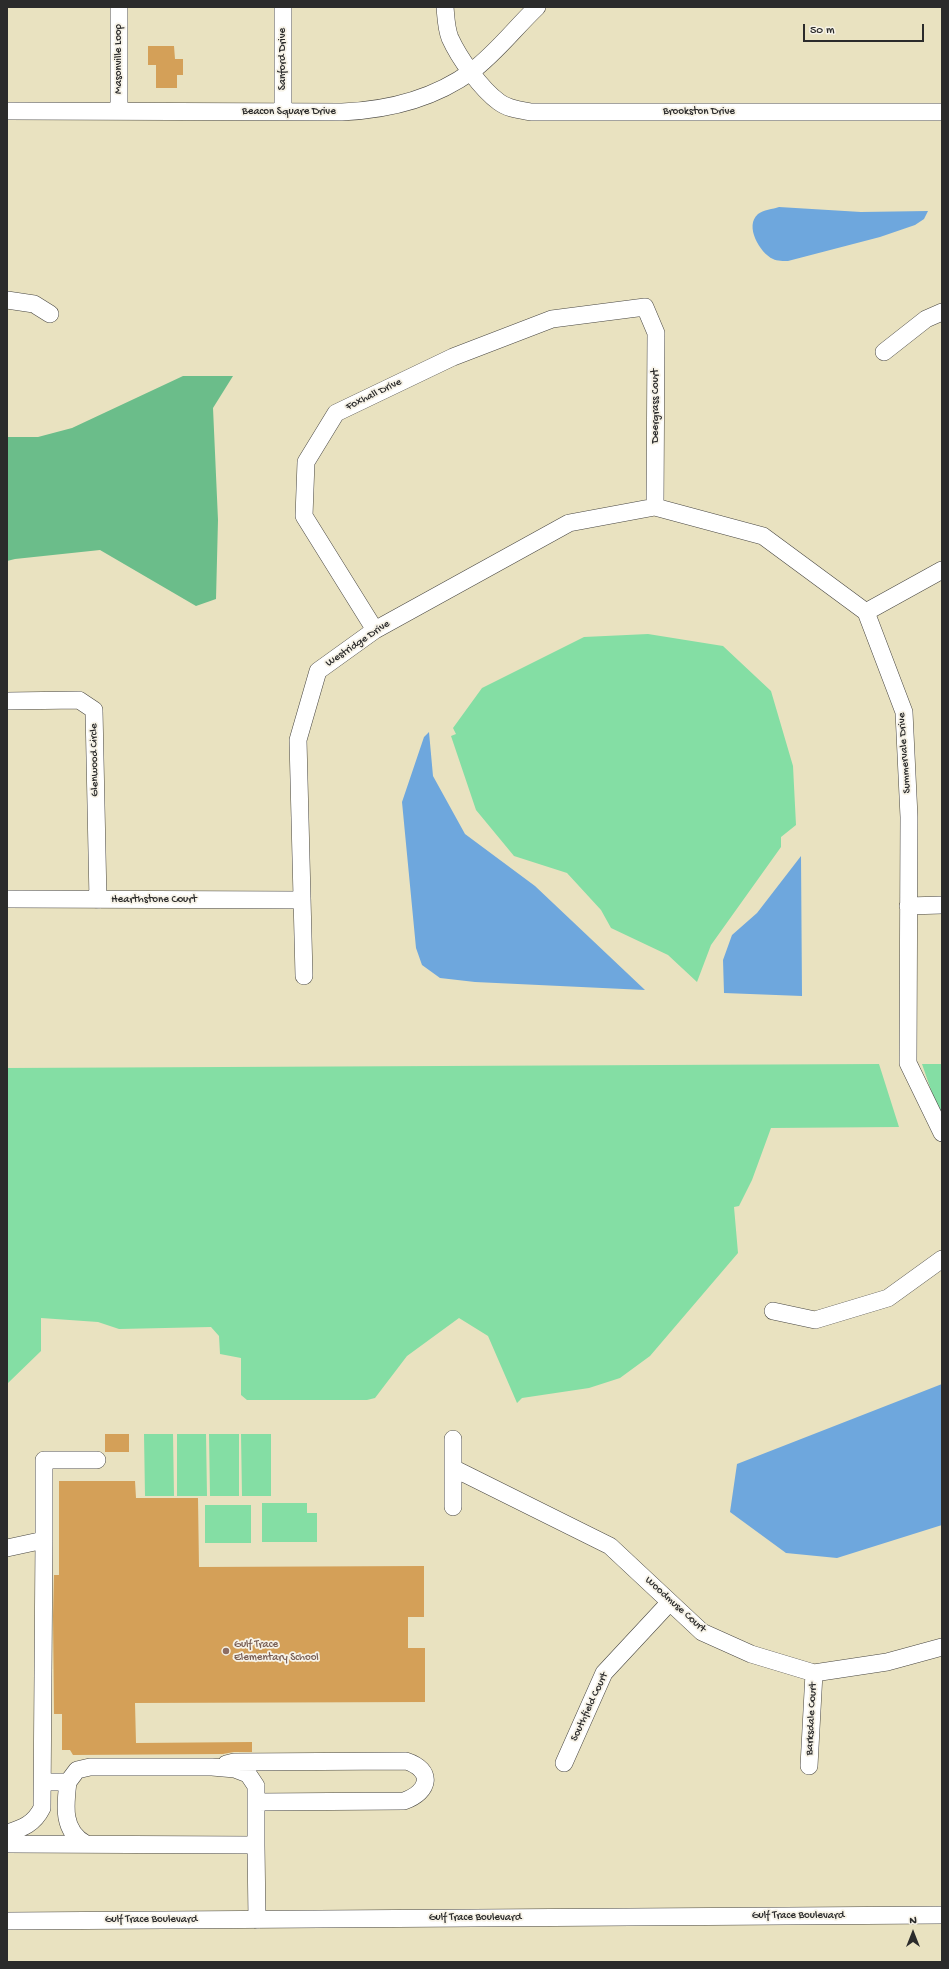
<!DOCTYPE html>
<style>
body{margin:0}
#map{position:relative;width:949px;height:1969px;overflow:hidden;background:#e9e2c0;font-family:"Gochi Hand",sans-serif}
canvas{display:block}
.frame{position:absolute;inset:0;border:8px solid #2b2b2b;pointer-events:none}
.north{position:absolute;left:893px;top:1913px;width:40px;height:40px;-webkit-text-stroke:3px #f7f3e8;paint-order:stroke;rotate:0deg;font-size:11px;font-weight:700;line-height:16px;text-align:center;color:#2b2b2b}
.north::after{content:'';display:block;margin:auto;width:14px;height:18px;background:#2b2b2b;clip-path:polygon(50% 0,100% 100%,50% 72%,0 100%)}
.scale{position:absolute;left:803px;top:24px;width:121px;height:18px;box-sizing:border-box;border:2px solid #2b2b2b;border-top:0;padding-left:5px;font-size:12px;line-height:14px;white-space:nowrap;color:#2b2b2b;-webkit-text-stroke:3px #f7f3e8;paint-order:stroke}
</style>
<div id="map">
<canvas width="949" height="1969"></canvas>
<div class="frame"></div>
<div class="north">N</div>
<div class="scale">50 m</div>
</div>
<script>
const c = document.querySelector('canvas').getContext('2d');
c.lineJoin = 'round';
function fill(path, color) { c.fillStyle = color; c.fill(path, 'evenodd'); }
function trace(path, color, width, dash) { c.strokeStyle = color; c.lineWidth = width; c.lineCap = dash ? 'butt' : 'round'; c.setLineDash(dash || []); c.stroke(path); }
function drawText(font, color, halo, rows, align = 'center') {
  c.font = font + ' "Gochi Hand",sans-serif'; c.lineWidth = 3.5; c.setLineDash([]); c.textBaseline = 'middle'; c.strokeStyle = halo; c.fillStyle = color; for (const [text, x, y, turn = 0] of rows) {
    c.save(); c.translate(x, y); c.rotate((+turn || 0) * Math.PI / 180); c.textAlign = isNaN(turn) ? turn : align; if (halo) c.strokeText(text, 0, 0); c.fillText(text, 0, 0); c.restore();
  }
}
fill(new Path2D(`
 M 648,634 L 723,646 L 771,691 L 793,766 L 796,825 L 781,837 L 781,847 L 711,945 L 697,982 L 668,955 L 611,928 L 601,910 L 567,873 L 514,856 L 476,810 L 451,736 L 456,734 L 453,728 L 482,688 L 584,637 Z
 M 879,1064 L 899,1127 L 771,1128 L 752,1180 L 739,1206 L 734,1207 L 738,1253 L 650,1356 L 620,1378 L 589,1388 L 522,1398 L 517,1403 L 488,1336 L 459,1318 L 407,1356 L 375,1398 L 367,1400 L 247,1400 L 241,1395 L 241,1358 L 220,1354 L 219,1336 L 211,1327 L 119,1329 L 98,1322 L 41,1318 L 41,1351 L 7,1384 L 7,1068 Z
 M 922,1064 L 942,1064 L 942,1122 Z
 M 144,1434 L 173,1434 L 174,1496 L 145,1496 Z
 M 177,1434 L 206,1434 L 207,1496 L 177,1496 Z
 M 209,1434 L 239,1434 L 239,1496 L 210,1496 Z
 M 241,1434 L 271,1434 L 271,1496 L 242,1496 Z
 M 262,1503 L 307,1503 L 307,1513 L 317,1513 L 317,1542 L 262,1542 Z
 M 205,1505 L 251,1505 L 251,1543 L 205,1543 Z`), '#84dea4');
fill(new Path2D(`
 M 183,376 L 233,376 L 213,408 L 218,520 L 216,599 L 196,606 L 100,550 L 15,559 L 7,561 L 7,437 L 38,437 L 72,428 Z`), '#6bbd8a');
fill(new Path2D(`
 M 779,207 L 861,212 L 928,211 L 924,219 L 915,225 L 880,237 L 788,261 C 784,261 777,261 773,259 C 760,253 744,226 758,214 C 763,210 773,209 779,207 Z
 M 429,732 L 433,776 L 465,834 L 535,886 L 645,990 L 475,982 L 440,978 L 422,965 L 416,948 L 402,802 L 424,737 Z
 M 801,856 L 802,996 L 724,993 L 723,960 L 732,935 L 757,913 Z
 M 942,1384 L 942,1525 L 837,1558 L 786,1553 L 730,1512 L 737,1464 Z`), '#6ea7dd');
fill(new Path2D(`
 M 148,46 L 174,46 L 175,59 L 183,59 L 183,75 L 177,75 L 177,88 L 156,88 L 156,65 L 148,65 Z
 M 105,1434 L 129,1434 L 129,1452 L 105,1452 Z
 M 59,1481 L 135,1481 L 136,1498 L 198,1498 L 199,1567 L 424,1566 L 424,1617 L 408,1617 L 408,1648 L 425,1648 L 425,1702 L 135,1703 L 136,1743 L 252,1742 L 252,1752 L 234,1752 L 223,1754 L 73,1755 L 70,1750 L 62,1750 L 62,1714 L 54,1714 L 53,1616 L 54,1575 L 59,1575 Z`), '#d4a058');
const minor = new Path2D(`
 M 283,7 L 283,112
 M 445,7 C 446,17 446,28 450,38 C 459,58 481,89 499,102 C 508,109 520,110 531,112 L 942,112
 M 7,111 L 342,112 C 388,110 435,98 472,71 C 496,53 515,28 537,7
 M 119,111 L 119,7
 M 7,300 L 34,304 L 50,314
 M 884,352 L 926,319 L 942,312
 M 866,612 L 942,570
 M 375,630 L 304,516 L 306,462 L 336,413 L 453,357 L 552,319 L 645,307 L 656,333 L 655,507
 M 7,701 L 79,700 L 94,710 L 98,900
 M 7,899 L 301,900
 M 908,906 L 942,905
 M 304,976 L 298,740 L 318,671 L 375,630 L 569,523 L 655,507 L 763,536 L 866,612 L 904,712 L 909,817 L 908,1063 L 942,1133
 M 773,1311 L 815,1320 L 888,1298 L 942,1259
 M 453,1439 L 453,1507
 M 453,1468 L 610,1546 L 702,1632 L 751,1654 L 814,1673 L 887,1662 L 942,1647
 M 44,1540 L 44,1460 L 97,1460
 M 7,1548 L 44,1540 L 42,1808 C 34,1824 23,1828 7,1833
 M 564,1763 L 604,1673 L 670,1602
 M 226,1764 L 234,1762 L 406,1761 C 434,1770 430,1792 404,1801 L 256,1802
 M 809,1766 L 814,1673
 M 68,1782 C 65,1806 62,1831 86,1844
 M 7,1844 L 256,1845 L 256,1786 L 248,1774 L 235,1769 L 212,1767 L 90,1767 L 77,1770 L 68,1782 L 43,1782
 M 256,1845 L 257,1920
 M 7,1921 L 942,1915`);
trace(minor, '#484641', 18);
trace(minor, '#fff', 17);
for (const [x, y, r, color] of [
 [226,1651,4,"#8d6e63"]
]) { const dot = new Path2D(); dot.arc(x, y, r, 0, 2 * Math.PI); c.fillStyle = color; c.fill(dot); trace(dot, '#f7f3e8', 1.5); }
drawText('11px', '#2b2b2b', '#f7f3e8', [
 ["Masonville Loop",119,59,-90],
 ["Sanford Drive",283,59,-90],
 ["Beacon Square Drive",289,112],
 ["Brookston Drive",699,112],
 ["Foxhall Drive",374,395,-26],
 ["Deergrass Court",656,406,-90],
 ["Westridge Drive",358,644,-34],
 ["Summervale Drive",905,753,-94],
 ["Glenwood Circle",95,760,-91],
 ["Hearthstone Court",154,900],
 ["Woodmuse Court",675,1605,42],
 ["Southfield Court",590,1707,-65],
 ["Barksdale Court",812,1719,-87],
 ["Gulf Trace Boulevard",798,1916],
 ["Gulf Trace Boulevard",475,1918],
 ["Gulf Trace Boulevard",151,1920]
]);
drawText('11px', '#785e54', '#f7f3e8', [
 ["Gulf Trace",234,1645],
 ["Elementary School",234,1658]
], 'left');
</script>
